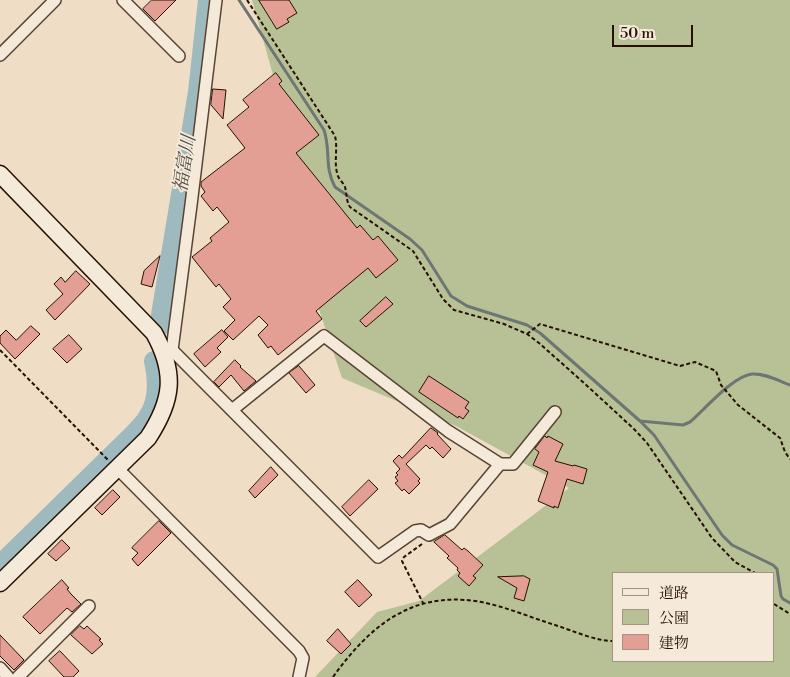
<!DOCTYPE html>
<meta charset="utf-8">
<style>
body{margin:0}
#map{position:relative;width:790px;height:677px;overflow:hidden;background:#f0ddc6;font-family:"Libre Bodoni","Noto Serif JP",serif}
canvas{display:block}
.legend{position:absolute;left:612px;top:572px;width:162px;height:90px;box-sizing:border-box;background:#f5e9da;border:1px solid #a29384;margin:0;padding:6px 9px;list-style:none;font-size:15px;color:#251103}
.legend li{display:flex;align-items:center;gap:10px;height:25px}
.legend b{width:25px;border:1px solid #a29384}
.scale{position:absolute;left:612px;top:25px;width:81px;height:22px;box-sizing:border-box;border:2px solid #251103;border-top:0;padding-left:6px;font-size:15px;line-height:18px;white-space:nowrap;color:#251103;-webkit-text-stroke:4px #f5e9da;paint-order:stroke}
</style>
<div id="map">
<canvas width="790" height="677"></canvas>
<ul class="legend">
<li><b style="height:6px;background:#f5e9da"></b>道路</li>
<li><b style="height:14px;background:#b8c196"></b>公園</li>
<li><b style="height:14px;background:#e49f95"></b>建物</li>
</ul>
<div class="scale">50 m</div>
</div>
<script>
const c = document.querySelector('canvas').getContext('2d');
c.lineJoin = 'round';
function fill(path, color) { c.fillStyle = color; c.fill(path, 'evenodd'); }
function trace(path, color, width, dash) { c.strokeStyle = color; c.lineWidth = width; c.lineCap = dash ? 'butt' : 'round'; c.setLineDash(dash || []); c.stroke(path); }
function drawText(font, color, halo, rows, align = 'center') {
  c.font = font + ' "Libre Bodoni","Noto Serif JP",serif'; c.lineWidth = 4; c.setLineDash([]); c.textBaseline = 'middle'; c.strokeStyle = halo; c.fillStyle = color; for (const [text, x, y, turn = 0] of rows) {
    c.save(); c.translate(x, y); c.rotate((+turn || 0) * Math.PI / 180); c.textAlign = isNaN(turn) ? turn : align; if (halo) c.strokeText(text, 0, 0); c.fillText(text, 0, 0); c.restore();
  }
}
fill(new Path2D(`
 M 252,0 L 790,0 L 790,677 L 315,677 L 377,612 L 419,601 L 569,488 L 456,426 L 342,378 L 305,268 L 280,100 ZM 614,573 L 774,573 L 774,661 L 614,661 Z`), '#b8c196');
trace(new Path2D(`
 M 239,0 L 324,130 C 331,151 324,167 335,187 L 410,239 L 422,250 L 451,296 L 467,306 L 527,325 L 540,333 L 640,421 L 683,425 L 690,422 C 705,409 733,376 752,374 C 765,373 779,381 790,385
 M 641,422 L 654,435 L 722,535 L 732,545 L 773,565 L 777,569 L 781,596 L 783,599 L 790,603`), '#6e7673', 3);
trace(new Path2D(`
 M 159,327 L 198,92 L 208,0
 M 0,565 L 135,433 C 139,428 145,423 148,417 C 159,401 158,379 154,361`), '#9ebabe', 20);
const building = new Path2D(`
 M 152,0 L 176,0 L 155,21 L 143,9 Z
 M 259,0 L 289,0 L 297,13 L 287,19 L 289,22 L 277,29 Z
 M 276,73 L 282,81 L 279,84 L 319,135 L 296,153 L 357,228 L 360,225 L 373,240 L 378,236 L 398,260 L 376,278 L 368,268 L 316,311 L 322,319 L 278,355 L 271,346 L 268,348 L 258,335 L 268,325 L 259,316 L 233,340 L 224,331 L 235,320 L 223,307 L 231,299 L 219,284 L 216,287 L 192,257 L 212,241 L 210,238 L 229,222 L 217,207 L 213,211 L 201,196 L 205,192 L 201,186 L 201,182 L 245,148 L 227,125 L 249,107 L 243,100 Z
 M 213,89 L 226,90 L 223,119 L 211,105 Z
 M 160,256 L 152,287 L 141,284 L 144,271 Z
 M 76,271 L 90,284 L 55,320 L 46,310 L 63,294 L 54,284 L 61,277 L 65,282 Z
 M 386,297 L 393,304 L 366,327 L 360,321 Z
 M 31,326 L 40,334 L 15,359 L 0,343 L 0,336 L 6,330 L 16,340 Z
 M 222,330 L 228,337 L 217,348 L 221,352 L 205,367 L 194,354 Z
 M 69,335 L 82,349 L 67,363 L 53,349 Z
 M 235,360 L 241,366 L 240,367 L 256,381 L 244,391 L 231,375 L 219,387 L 214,382 Z
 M 299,366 L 315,385 L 306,393 L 289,373 Z
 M 429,376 L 469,402 L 465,408 L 469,411 L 463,419 L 459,416 L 458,418 L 419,392 Z
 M 431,428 L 438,433 L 437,434 L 451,449 L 443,458 L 432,447 L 430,449 L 426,445 L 406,464 L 420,479 L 418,481 L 420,483 L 409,494 L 404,489 L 402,491 L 395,483 L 398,481 L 395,477 L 398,475 L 396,473 L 400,469 L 393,461 L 399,455 L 402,458 Z
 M 545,436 L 547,438 L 548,436 L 563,444 L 555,461 L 573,466 L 574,465 L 587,469 L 583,484 L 567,479 L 558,508 L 554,506 L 554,508 L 538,501 L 548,472 L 533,465 L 539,452 L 535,449 Z
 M 271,467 L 278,475 L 255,498 L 249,491 Z
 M 369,480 L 378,489 L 350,516 L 342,507 Z
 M 113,490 L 120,497 L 102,515 L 95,508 Z
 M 159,521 L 171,533 L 138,566 L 132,559 L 138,553 L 132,548 Z
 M 445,535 L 462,550 L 464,548 L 468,551 L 483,565 L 473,576 L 476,578 L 469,586 L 458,576 L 460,573 L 457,570 L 458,568 L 447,558 L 449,556 L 434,542 Z
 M 62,540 L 70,548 L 56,561 L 48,554 Z
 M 524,576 L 530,579 L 524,601 L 514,598 L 517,588 L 498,577 Z
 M 62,580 L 69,588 L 67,589 L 71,594 L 81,604 L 72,612 L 67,608 L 40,634 L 23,617 Z
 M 358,580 L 372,595 L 359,607 L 345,592 Z
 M 80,626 L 84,629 L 87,626 L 101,639 L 99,640 L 103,644 L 92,654 L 71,635 Z
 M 338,629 L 351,644 L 341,654 L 327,641 Z
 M 0,635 L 24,660 L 14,670 L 0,656 Z
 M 60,651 L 79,671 L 73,677 L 64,677 L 49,661 Z`);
fill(building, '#e49f95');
trace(building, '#251103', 1);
const street = new Path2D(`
 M 123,0 L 179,56
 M 0,55 L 55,0
 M 172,350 L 378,557 L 415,531 L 421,530 L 429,535 L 450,524 L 500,464 L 513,464 L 555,412
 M 165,351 L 172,350 L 191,205 L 216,0
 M 232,410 L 324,336 L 448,431 L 500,464
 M 117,468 L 299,651 L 303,658 L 299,677
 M 0,668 L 8,677
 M 18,677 L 89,606`);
const secondary = new Path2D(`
 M 0,174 L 154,333 C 176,373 173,400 148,438 L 0,583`);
trace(street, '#584434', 14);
trace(secondary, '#251103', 19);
trace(new Path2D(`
 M 247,0 L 335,136 C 338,148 334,160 337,173 C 338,179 343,182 345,187 C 347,194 346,201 350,207 L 413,251 L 443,299 L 454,310 L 504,324 L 527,334 L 539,343 L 584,383 L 634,429 L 647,443 L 712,538 L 735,562 L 755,573
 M 527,334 L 540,324 L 680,366 L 695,362 L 716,371 L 721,385 L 738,405 L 780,438 L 785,452 L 790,459
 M 0,350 L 108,460
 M 422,544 L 404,557 L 402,561 L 423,603
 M 774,604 L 790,614
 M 333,677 C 369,627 410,592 475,601 C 502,605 529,617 555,625 C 571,630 598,642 614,641`), '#251103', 2, [4, 2.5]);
trace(street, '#f5e9da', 11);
trace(secondary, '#f5e9da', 16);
drawText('italic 19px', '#4f4c44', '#f5e9da', [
 ["福富川",186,164,-81]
]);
</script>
